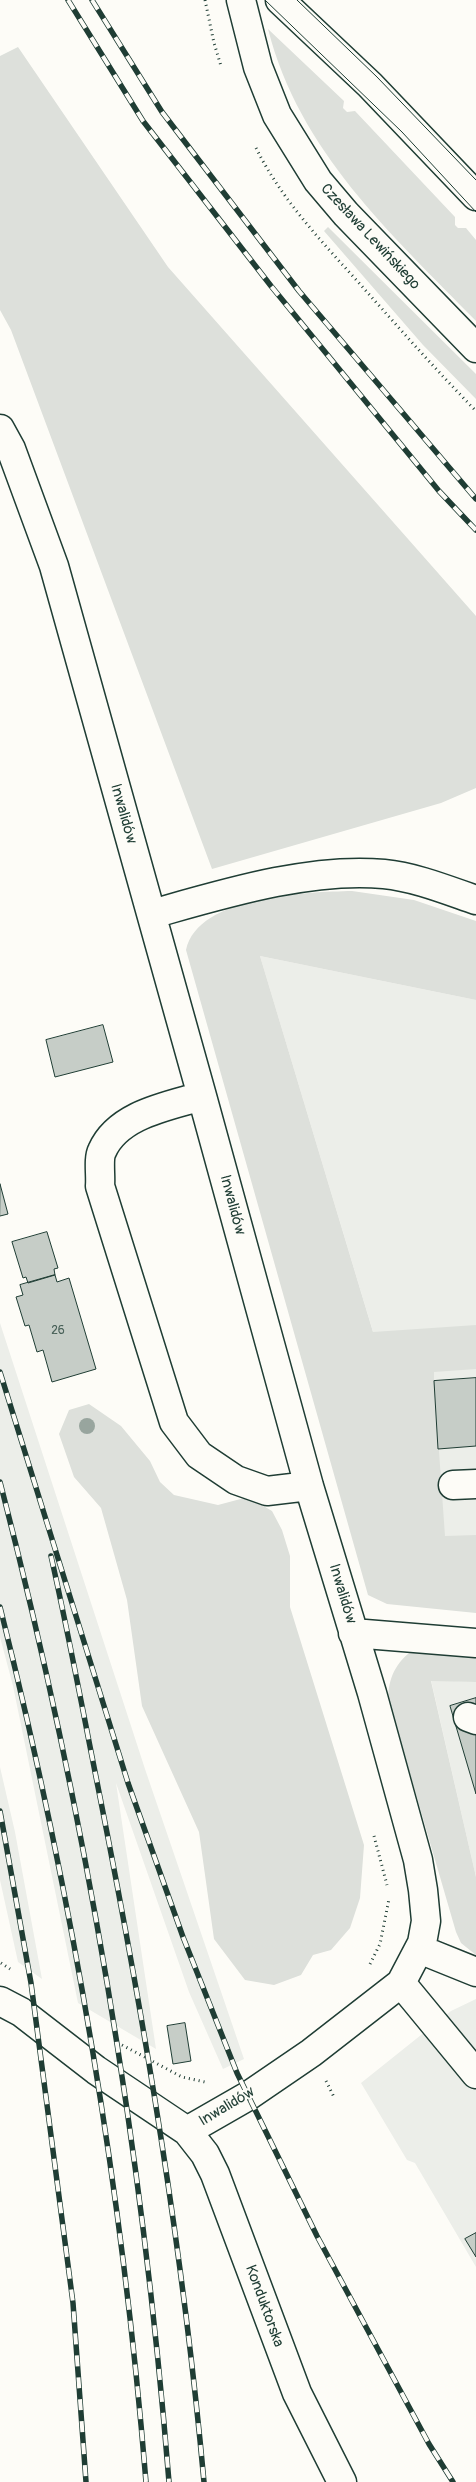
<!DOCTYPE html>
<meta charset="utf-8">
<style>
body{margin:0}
canvas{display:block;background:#fdfcf7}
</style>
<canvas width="476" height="2482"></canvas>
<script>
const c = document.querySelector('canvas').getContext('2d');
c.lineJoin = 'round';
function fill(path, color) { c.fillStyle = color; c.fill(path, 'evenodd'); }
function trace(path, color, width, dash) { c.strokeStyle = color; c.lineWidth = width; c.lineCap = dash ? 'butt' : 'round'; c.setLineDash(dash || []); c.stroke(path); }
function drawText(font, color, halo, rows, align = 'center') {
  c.font = font + ' Pangolin,sans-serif'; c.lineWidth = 4.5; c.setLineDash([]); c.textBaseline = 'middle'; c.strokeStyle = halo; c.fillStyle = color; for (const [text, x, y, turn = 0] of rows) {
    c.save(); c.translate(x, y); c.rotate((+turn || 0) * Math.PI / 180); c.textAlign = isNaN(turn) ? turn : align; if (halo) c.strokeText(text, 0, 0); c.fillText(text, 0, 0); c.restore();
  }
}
fill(new Path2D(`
 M 260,956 L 476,1000 L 476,1549 L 439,1551 Z
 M 0,1323 L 145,1769 L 244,2059 L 223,2069 L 189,1992 L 116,1783 L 156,2049 L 78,2003 L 13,1686 L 0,1637 Z
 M 431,1680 L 476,1682 L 476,1877 Z
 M 0,1767 L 15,1832 L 42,1979 L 18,1962 L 0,1880 Z
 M 476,1999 L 476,2267 L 415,2163 L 407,2160 L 361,2083 L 451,2011 Z`), '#eceee9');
fill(new Path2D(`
 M 268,29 L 344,101 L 343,108 L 347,112 L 355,111 L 455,217 L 455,225 L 458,228 L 466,228 L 476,240 L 476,321 C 391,234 299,151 268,29 Z
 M 18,47 L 168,267 L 476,616 L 476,788 L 441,803 L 212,869 L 11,330 L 0,310 L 0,56 Z
 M 328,227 L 476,374 L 476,399 L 423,345 L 324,231 Z
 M 352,891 L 414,900 L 476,921 L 476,1000 L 260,956 L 373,1332 L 476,1325 L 476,1369 L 434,1372 L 434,1381 L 445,1536 L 476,1535 L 476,1613 L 387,1604 L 368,1595 L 186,950 C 198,895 308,892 352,891 Z
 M 89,1404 L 121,1426 L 150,1461 L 160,1482 L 174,1495 L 218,1505 L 248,1497 L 272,1511 L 282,1530 L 290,1556 L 290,1607 L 364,1845 L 360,1898 L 350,1928 L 331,1950 L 313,1955 L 301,1975 L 274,1985 L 245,1980 L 214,1939 L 199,1832 L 142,1706 L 127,1600 L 101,1508 L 74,1477 L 59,1434 L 69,1410 Z
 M 417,1647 L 476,1651 L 476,1682 L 431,1681 L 476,1877 L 476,1955 L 461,1943 L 456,1932 L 388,1698 C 389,1674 398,1660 417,1647 Z`), '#dde0db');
const building = new Path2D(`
 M 103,1025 L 113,1062 L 55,1077 L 46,1040 Z
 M 0,1184 L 8,1214 L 0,1216 Z
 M 47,1232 L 58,1268 L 54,1269 L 55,1275 L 28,1283 L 26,1277 L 23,1278 L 12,1242 Z
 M 55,1275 L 57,1282 L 69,1278 L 96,1369 L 52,1382 L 43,1350 L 37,1352 L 29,1325 L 25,1326 L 16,1297 L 23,1295 L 20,1285 Z
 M 476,1378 L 476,1446 L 438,1449 L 434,1381 Z
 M 476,1698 L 476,1794 L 450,1706 Z
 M 185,2023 L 191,2061 L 173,2064 L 167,2026 Z
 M 476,2233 L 476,2257 L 465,2239 Z`);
fill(building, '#c6cdc7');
trace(building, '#1f3d34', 1);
const minor = new Path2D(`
 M 241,0 L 258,67 L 277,115 L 318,181 L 346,214 L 476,348
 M 280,0 L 370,85 L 476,196
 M 0,429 L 11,449 L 54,566 L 202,1096 L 309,1486 L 372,1693 L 418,1860 L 423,1890 L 426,1921 L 422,1943 L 401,1983 L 311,2053 L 248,2096 L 187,2131
 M 152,914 C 223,894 310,867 384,874 C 415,877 447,890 476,900
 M 202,1096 C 169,1106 118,1114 102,1151 C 98,1159 101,1176 100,1186 L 174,1422 L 199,1455 L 236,1480 L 267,1491 L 309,1486
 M 453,1485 L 476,1484
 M 353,1633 L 476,1643
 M 468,1717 L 476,1720
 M 419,1949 L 476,1972
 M 401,1983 L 476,2074
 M 0,2001 L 21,2012 L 96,2070 L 187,2131 L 205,2154 L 215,2174 L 297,2393 L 342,2482`);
trace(minor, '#1f3d34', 31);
trace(new Path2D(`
 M 205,0 L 214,43 L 221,66
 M 256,148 C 282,200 321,241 360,284 C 398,327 436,370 476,411
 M 374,1836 L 387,1885
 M 1,1963 L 10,1969
 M 370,1964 L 380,1944 L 389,1899
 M 122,2045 L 182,2077 L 205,2082
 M 326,2081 L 334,2097`), '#1f3d34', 3, [1, 4]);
trace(minor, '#fdfcf7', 28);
trace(new Path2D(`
 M 265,0 L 402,132 L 476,212
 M 297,0 L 377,77 L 476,180`), '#1f3d34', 1);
const rail = new Path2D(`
 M 68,0 L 143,121 L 271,286 L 439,491 L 476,530
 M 92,0 L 162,112 L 299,291 L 476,499
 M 0,1372 L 128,1783 L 183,1937 L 237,2073 L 317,2236 L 429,2444 L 453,2482
 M 0,1482 C 85,1810 142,2144 169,2482
 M 51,1556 C 69,1636 84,1717 100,1797 C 145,2024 183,2251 204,2482
 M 0,1607 C 72,1894 122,2187 146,2482
 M 0,1811 L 31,1983 L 73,2303 L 86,2482`);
trace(rail, '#1f3d34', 5.5);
trace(rail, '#fdfcf7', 4, [11]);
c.fillStyle = '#98a59e';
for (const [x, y] of [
 [87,1426]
]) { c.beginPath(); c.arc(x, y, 8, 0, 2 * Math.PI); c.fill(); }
drawText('12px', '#496159', null, [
 ["26",58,1331]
]);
drawText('15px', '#1f3d34', '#fdfcf7', [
 ["Czesława Lewińskiego",370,237,47],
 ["Inwalidów",123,814,74],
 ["Inwalidów",232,1205,75],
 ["Inwalidów",342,1594,73],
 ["Inwalidów",227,2107,-31],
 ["Konduktorska",264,2306,70]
]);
</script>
